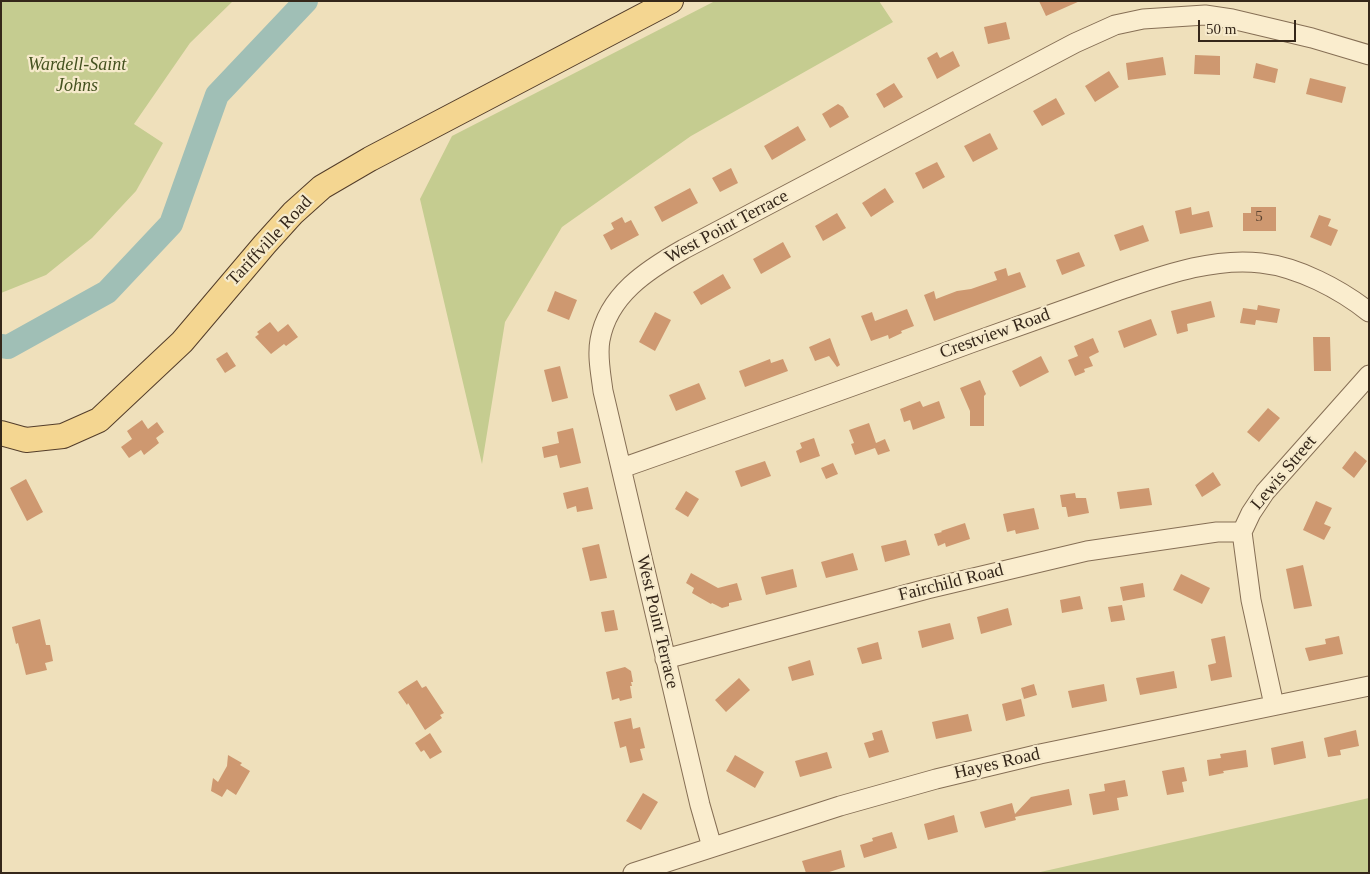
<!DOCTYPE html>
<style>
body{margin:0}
#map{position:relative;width:1370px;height:874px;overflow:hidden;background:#efe0bb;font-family:"Times New Roman",serif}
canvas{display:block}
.frame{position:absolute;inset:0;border:2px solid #35271a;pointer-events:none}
.scale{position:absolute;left:1198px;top:20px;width:98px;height:22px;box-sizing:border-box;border:2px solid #35271a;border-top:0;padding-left:6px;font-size:15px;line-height:18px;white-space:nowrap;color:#35271a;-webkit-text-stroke:4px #f6eacb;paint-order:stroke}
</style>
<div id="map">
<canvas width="1370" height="874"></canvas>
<div class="frame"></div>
<div class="scale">50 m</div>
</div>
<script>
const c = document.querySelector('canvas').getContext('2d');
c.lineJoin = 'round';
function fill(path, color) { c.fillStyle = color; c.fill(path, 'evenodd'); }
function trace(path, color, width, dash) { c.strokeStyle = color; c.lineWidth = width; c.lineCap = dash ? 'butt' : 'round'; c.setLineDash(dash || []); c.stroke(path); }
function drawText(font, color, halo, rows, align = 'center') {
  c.font = font + ' "Times New Roman",serif'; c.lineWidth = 4.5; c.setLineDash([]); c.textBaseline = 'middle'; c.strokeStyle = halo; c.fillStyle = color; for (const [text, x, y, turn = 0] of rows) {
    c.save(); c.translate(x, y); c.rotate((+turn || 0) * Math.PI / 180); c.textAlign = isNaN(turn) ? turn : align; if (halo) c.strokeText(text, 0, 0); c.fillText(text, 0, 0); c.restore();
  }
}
fill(new Path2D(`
 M 1,1 L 233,1 L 190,43 L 134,124 L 163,143 L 136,191 L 92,238 L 46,275 L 1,293 Z
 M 715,1 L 879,1 L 893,22 L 691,136 L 562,227 L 505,322 L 482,464 L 420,199 L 452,136 Z
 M 1369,798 L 1369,873 L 1036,873 Z`), '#c5cc90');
trace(new Path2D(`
 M 1,346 L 8,347 L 107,292 L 171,224 L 217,95 L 306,1`), '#a0bfb6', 24);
fill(new Path2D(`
 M 1039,1 L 1080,1 L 1046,16 Z
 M 1006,22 L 1010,39 L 988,44 L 984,27 Z
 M 953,51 L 960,66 L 937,79 L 927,58 L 937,52 L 940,58 Z
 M 1195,55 L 1220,56 L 1220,75 L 1194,74 Z
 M 1163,57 L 1166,75 L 1128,80 L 1126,63 Z
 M 1256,63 L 1278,69 L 1275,83 L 1253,78 Z
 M 1109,71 L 1119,87 L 1095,102 L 1085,86 Z
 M 1310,78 L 1346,87 L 1342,103 L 1306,94 Z
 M 894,83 L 903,97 L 884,108 L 876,94 Z
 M 1056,98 L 1065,114 L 1042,126 L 1033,111 Z
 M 838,104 L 843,107 L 849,117 L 830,128 L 822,114 Z
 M 798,126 L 806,140 L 772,160 L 764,146 Z
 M 990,133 L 998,149 L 973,162 L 964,146 Z
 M 937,162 L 945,177 L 923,189 L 915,173 Z
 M 731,168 L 738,183 L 720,192 L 712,178 Z
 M 690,188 L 698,203 L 662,222 L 654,207 Z
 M 885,188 L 894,202 L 871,217 L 862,203 Z
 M 1191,207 L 1192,215 L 1209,211 L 1213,227 L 1180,234 L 1175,211 Z
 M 1251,207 L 1276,207 L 1276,231 L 1243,231 L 1243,213 L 1251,213 Z
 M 837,213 L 846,228 L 823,241 L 815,226 Z
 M 1319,215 L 1331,219 L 1328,226 L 1338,230 L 1331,246 L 1310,237 Z
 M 622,217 L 625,223 L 631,220 L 639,235 L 611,250 L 603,235 L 614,229 L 611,223 Z
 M 1143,225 L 1149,241 L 1120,251 L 1114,235 Z
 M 783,242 L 791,257 L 761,274 L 753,259 Z
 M 1079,252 L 1085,266 L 1062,275 L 1056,260 Z
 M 1006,268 L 1008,276 L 1020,272 L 1026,287 L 934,321 L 924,295 L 934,291 L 936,299 L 957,291 L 971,289 L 997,280 L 994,272 Z
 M 723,274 L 731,288 L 701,305 L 693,292 Z
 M 555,291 L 577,300 L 569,320 L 547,311 Z
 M 1211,301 L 1215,317 L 1187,324 L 1188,331 L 1177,334 L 1171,311 Z
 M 1258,305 L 1280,309 L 1277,323 L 1256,320 L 1255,325 L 1240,323 L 1243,308 L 1257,310 Z
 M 907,309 L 914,326 L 901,331 L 902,333 L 889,339 L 888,335 L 871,341 L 861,316 L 872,312 L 875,321 Z
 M 655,312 L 671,320 L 655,351 L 639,342 Z
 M 1151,319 L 1157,335 L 1124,348 L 1118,331 Z
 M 270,322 L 278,332 L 288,324 L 298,337 L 286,346 L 284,344 L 271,354 L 255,337 L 259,334 L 257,332 Z
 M 1313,337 L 1330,337 L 1331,371 L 1314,371 Z
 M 830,338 L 840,365 L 837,367 L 829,356 L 815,361 L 809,347 Z
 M 1093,338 L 1099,352 L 1089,357 L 1093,366 L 1084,369 L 1085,372 L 1075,376 L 1068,360 L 1078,356 L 1074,346 Z
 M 227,352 L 236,366 L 225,373 L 216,359 Z
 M 1041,356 L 1049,372 L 1020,387 L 1012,371 Z
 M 770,359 L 771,363 L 783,359 L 788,371 L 745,387 L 739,371 Z
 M 560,366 L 568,398 L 552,402 L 544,370 Z
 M 980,380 L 986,394 L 984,396 L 984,426 L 970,426 L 970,411 L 960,388 Z
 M 699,383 L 706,399 L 676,411 L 669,395 Z
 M 920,401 L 923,407 L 939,401 L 945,418 L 913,430 L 910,420 L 904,422 L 900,409 Z
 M 1268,408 L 1280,418 L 1259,442 L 1247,432 Z
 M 142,420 L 148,429 L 157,422 L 164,432 L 156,438 L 159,443 L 144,455 L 141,450 L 129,458 L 121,447 L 132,439 L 127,431 Z
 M 869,423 L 876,443 L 885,439 L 890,451 L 878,455 L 875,448 L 855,455 L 851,444 L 854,443 L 849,430 Z
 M 573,428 L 581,463 L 560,468 L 557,455 L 544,458 L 542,447 L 559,443 L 557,432 Z
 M 814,438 L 820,456 L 800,463 L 796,451 L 802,448 L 800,443 Z
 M 1355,451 L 1367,461 L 1354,478 L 1342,468 Z
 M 765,461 L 771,476 L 741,487 L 735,471 Z
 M 833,463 L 838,474 L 826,479 L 821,468 Z
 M 1213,472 L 1221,485 L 1202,497 L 1195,485 Z
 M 26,479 L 43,512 L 27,521 L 10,488 Z
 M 588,487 L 593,509 L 577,512 L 576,506 L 567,509 L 563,493 Z
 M 1149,488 L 1152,505 L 1120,509 L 1117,492 Z
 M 686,491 L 699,499 L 688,517 L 675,509 Z
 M 1075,493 L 1076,498 L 1086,498 L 1089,513 L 1068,517 L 1066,507 L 1062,507 L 1060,495 Z
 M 1316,501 L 1332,508 L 1324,524 L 1331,527 L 1324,540 L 1303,530 Z
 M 1034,508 L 1039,529 L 1016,534 L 1015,530 L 1007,532 L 1003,514 Z
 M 965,523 L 970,539 L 946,547 L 945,543 L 938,546 L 934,534 L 942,532 L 941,531 Z
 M 906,540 L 910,555 L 885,562 L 881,546 Z
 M 599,544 L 607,578 L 590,581 L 582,548 Z
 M 853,553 L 858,570 L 826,578 L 821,562 Z
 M 1303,565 L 1312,606 L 1294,609 L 1286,569 Z
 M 793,569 L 797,587 L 766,595 L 761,577 Z
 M 691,573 L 718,588 L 737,583 L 742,600 L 729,603 L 729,606 L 722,608 L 712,603 L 711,604 L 692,593 L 694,588 L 686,583 Z
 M 1181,574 L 1210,588 L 1202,604 L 1173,590 Z
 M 1143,583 L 1145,597 L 1123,601 L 1120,587 Z
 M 1080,596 L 1083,609 L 1062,613 L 1060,600 Z
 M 1122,605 L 1125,620 L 1111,622 L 1108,607 Z
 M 1008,608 L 1012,625 L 981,634 L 977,617 Z
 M 614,610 L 618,630 L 605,632 L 601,612 Z
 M 40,619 L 46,645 L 50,645 L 53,661 L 45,663 L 47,670 L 26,675 L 18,643 L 16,644 L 12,627 Z
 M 950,623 L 954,639 L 922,648 L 918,631 Z
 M 1225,636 L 1232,677 L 1211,681 L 1208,665 L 1216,663 L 1211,639 Z
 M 1339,636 L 1343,654 L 1309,661 L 1305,648 L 1326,644 L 1325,639 Z
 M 878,642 L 882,659 L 862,664 L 857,648 Z
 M 810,660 L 814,675 L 792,681 L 788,667 Z
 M 625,667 L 631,671 L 633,682 L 631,682 L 632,686 L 630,686 L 632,698 L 620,701 L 619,698 L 612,700 L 606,672 Z
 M 1174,671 L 1177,688 L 1140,695 L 1136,678 Z
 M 739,678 L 750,690 L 726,712 L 715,700 Z
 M 417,680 L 422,688 L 426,686 L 444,713 L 440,715 L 442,718 L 425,730 L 408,703 L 407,705 L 398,692 Z
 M 1034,684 L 1037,695 L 1024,699 L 1021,688 Z
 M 1104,684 L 1107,701 L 1072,708 L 1068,691 Z
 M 1021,699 L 1025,716 L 1006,721 L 1002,704 Z
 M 968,714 L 972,731 L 936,739 L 932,722 Z
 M 631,718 L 633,729 L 640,727 L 645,748 L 640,749 L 643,760 L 630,763 L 626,746 L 620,748 L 614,722 Z
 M 882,730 L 889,752 L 869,758 L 864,743 L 874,740 L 872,733 Z
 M 1356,730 L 1359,746 L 1340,750 L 1341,755 L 1328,757 L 1324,738 Z
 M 430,733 L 442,752 L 430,759 L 424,750 L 421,752 L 415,743 Z
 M 1303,741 L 1306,758 L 1274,765 L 1271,748 Z
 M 1246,750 L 1248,767 L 1223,771 L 1224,773 L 1209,776 L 1207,760 L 1221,758 L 1220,754 Z
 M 827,752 L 832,768 L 800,777 L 795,761 Z
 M 228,755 L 242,763 L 240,765 L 250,771 L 236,795 L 227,789 L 222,797 L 211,791 L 213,778 L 218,782 L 227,766 Z
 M 735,755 L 764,772 L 755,788 L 726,771 Z
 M 1184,767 L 1187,781 L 1182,782 L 1184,792 L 1167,795 L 1162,771 Z
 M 1125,780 L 1128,796 L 1117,798 L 1119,810 L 1093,815 L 1089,794 L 1105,791 L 1104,784 Z
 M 1069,789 L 1072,805 L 1015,817 L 1016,820 L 985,828 L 980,812 L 1012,803 L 1015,814 L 1031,797 Z
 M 643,793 L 658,802 L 641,830 L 626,821 Z
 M 954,815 L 958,832 L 928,840 L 924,824 Z
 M 892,832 L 897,848 L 864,858 L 860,845 L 873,841 L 872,838 Z
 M 841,850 L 845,867 L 826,873 L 806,873 L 802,861 Z`), '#ce9870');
const minor = new Path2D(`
 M 622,468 C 738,427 855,386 971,343 C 1020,326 1068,308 1117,291 C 1162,276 1213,257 1261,263 C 1298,267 1340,289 1369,312
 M 665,659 L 927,589 L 1087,551 L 1217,532 L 1242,532
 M 1274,705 L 1251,600 L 1242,532 L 1251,513 L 1265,492 L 1369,375
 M 712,847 L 700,805 L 603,391 C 601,375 597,356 600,340 C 608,295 647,270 684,249 L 1075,43 L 1115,25 L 1143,19 L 1205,15 L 1232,19 L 1312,38 L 1369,55
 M 633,873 L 840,806 L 936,779 L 1040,754 L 1369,686`);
const major = new Path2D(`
 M 1,433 L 26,440 L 63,436 L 99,420 L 182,342 L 265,244 L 293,213 L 322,187 L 370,159 L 671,1`);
trace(minor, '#866f55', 21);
trace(major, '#533d2a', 26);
trace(minor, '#faedce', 19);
trace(major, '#f4d691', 24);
drawText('15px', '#5b4330', null, [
 ["5",1259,217]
]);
drawText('italic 18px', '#455220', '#f6eacb', [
 ["Wardell-Saint",77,65],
 ["Johns",77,86]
]);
drawText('18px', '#35271a', '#f6eacb', [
 ["West Point Terrace",727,227,-28],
 ["Tariffville Road",270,241,-47],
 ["Crestview Road",995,334,-20],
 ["Lewis Street",1284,473,-50],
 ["Fairchild Road",951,583,-14],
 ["West Point Terrace",657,622,77],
 ["Hayes Road",997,764,-13]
]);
</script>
